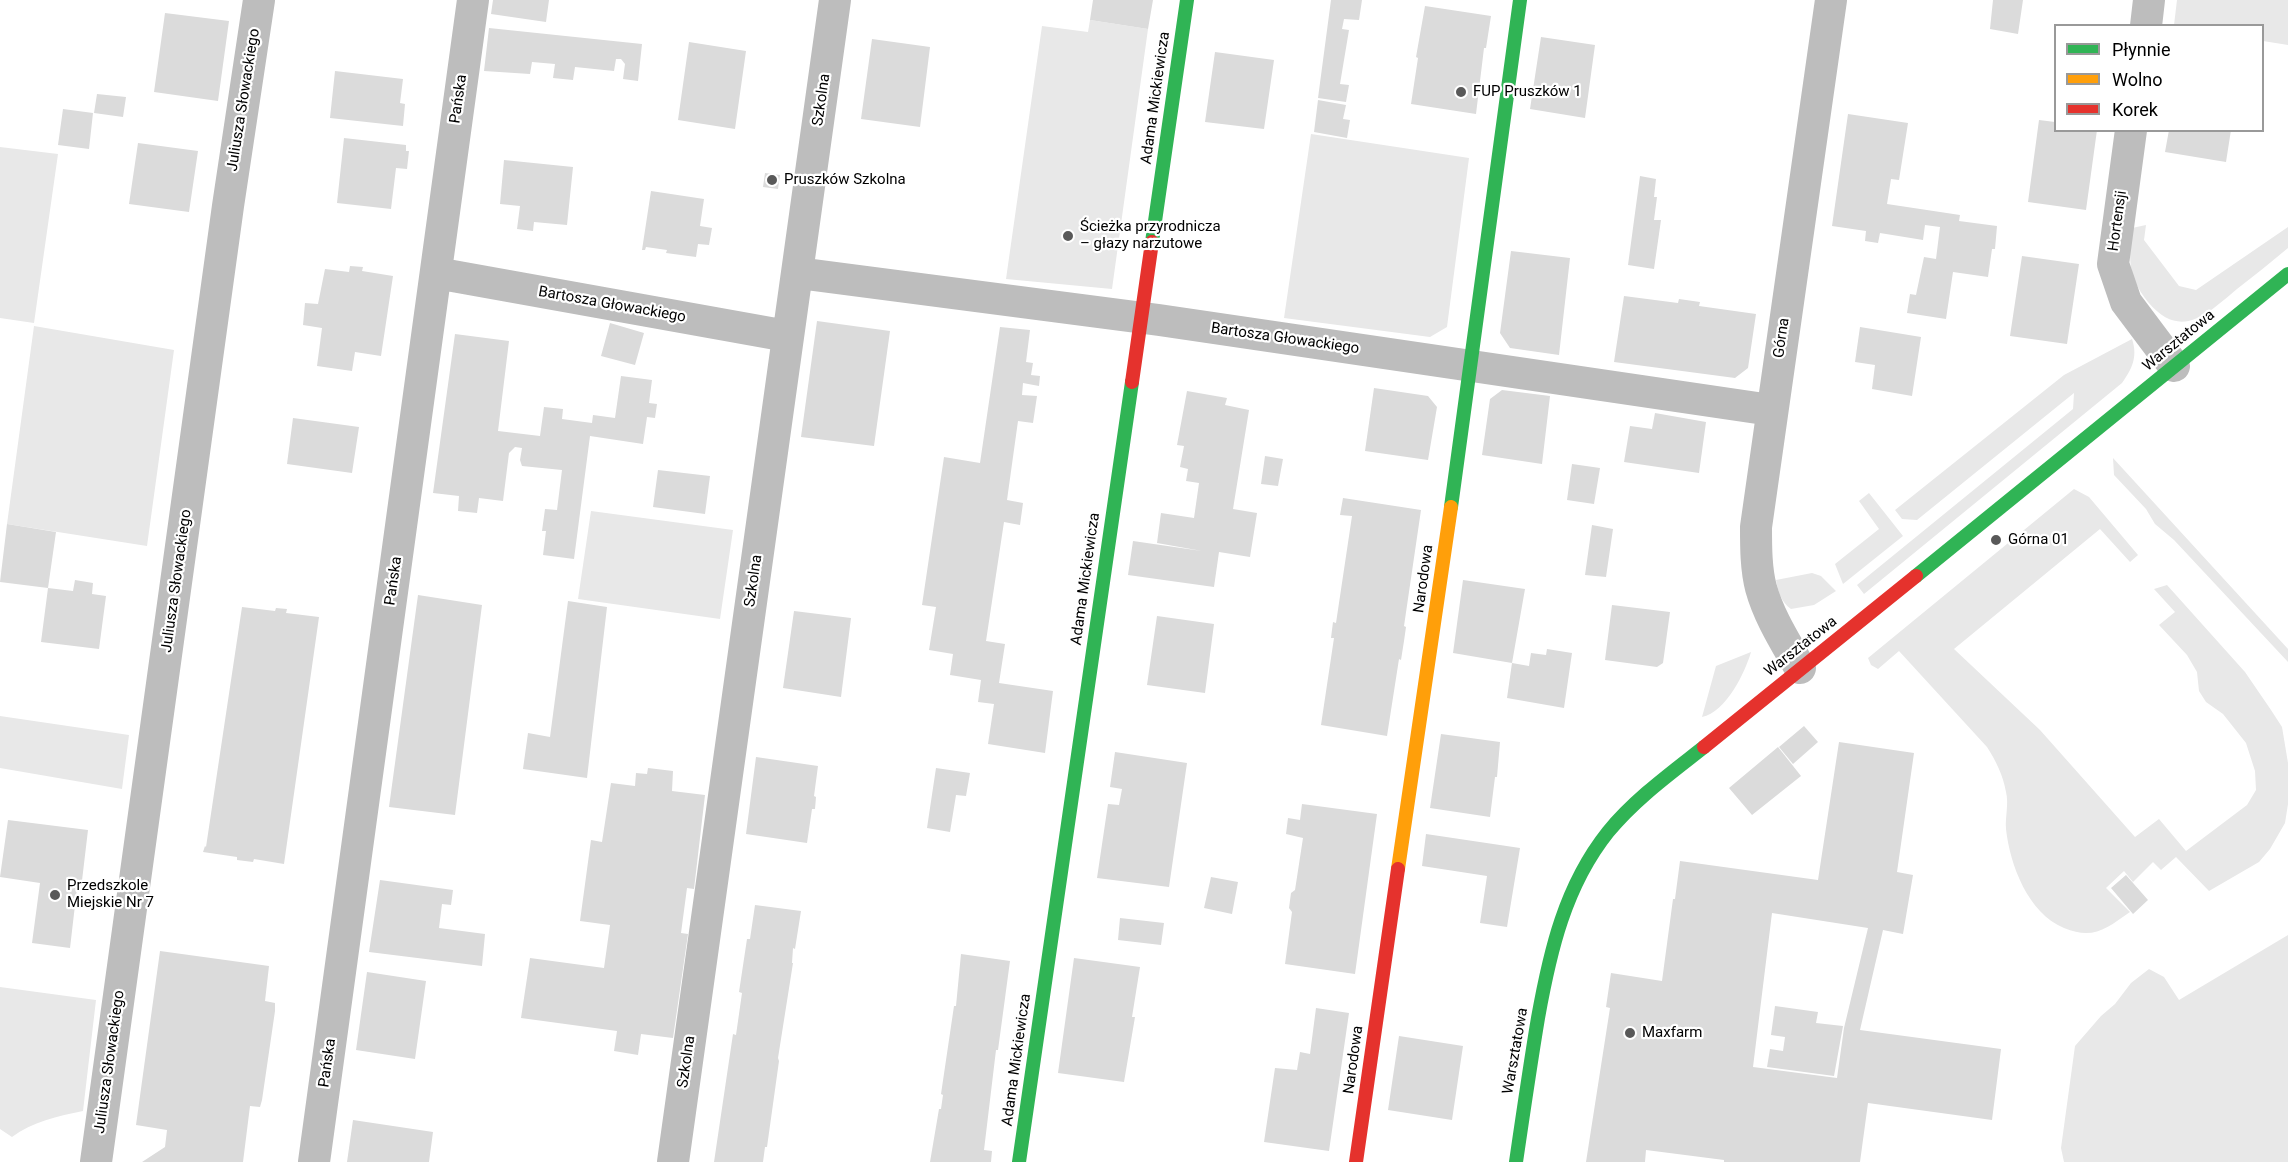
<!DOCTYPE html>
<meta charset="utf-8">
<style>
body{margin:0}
#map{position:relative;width:2288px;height:1162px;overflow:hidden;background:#fff;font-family:Roboto,sans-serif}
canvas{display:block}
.legend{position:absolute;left:2054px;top:24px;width:210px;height:108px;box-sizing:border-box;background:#fff;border:2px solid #999;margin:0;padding:8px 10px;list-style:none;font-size:18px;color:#000}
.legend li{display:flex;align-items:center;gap:12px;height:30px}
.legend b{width:30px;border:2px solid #999}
</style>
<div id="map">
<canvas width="2288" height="1162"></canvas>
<ul class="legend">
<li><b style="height:8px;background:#30b455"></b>Płynnie</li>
<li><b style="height:8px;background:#ff9f0a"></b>Wolno</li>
<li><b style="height:8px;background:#e5322d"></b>Korek</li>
</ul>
</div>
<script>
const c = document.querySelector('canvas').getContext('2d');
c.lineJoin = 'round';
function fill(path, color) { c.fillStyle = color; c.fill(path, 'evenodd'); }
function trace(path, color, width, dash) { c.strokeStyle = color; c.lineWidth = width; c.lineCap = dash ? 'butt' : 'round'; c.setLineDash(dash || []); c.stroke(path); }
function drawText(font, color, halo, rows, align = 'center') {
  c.font = font + ' Roboto,sans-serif'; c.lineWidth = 4.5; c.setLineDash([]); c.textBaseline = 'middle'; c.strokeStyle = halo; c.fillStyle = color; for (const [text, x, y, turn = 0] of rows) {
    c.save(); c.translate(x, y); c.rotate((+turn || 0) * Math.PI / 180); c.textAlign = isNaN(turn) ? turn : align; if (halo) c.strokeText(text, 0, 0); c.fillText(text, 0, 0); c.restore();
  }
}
fill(new Path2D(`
 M 2177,0 L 2288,0 L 2288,45 L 2263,41 L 2262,26 L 2174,25 Z
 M 1090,20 L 1148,29 L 1112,289 L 1006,279 L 1042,26 L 1088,32 Z
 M 1311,134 L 1469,158 L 1447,327 L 1430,337 L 1284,318 Z
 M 0,147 L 58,154 L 34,323 L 0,318 Z
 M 2146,225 L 2144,240 L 2179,286 L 2196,290 L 2288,227 L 2288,248 C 2271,262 2254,276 2237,289 C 2207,314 2181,341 2148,302 C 2127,275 2129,260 2132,228 Z
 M 34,326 L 174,350 L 147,546 L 7,524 Z
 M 2132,339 C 2138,357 2132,369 2122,383 L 1864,594 L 1857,585 L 2073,409 L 2074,393 L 1917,520 L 1902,519 L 1895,510 L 2064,375 Z
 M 2113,458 L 2288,649 L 2288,662 L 2174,540 L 2155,524 L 2146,509 L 2114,475 Z
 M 2074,489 L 2089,497 L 2138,555 L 2130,562 L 2100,529 L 1954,649 L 2040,730 L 2135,837 L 2159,819 L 2186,851 L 2247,805 L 2256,790 L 2255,771 L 2246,743 L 2223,714 L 2206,702 L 2199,691 L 2197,672 L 2187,655 L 2159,625 L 2175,612 L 2154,589 L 2167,585 L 2245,672 L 2271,710 L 2282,727 L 2288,763 L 2288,804 L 2285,823 L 2270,849 L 2259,862 L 2209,891 L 2176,857 L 2161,870 L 2153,862 L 2133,882 L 2124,871 L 2106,888 L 2130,912 C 2106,929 2093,940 2064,928 C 2028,913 2010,865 2006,829 C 2005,817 2009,804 2006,792 C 2003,775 1996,761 1987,747 L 1899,651 L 1878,669 L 1871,665 L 1868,658 Z
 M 1869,493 L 1903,536 L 1843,584 L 1835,564 L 1879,529 L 1859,501 Z
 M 591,511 L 733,530 L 720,619 L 578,599 Z
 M 1812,573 L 1821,576 L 1836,591 L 1814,605 L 1791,609 C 1781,602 1778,591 1776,580 Z
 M 1751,652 C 1745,673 1726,712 1702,717 L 1716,666 Z
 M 0,716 L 129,735 L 122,789 L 0,768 Z
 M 2288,935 L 2288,1162 L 2064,1162 L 2061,1148 L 2075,1046 L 2101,1016 L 2115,1004 L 2131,983 L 2149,969 L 2164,977 L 2179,1000 Z
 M 0,987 L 96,1000 L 83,1111 C 58,1116 32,1122 12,1137 L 0,1129 Z`), '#e8e8e8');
fill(new Path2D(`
 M 493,0 L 549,0 L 546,22 L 491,14 Z
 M 1093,0 L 1153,0 L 1148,29 L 1090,20 Z
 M 1331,0 L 1362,0 L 1359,20 L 1344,19 L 1342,29 L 1349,30 L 1340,84 L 1349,85 L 1346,102 L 1318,98 Z
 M 1993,0 L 2023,0 L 2018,34 L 1990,29 Z
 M 1425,6 L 1491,16 L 1486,48 L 1484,48 L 1476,114 L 1411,104 L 1418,58 L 1416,57 Z
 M 165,13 L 229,21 L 218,101 L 154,92 Z
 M 489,28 L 642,44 L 638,81 L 623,79 L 625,64 L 621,59 L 616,59 L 614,71 L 575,67 L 573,80 L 553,78 L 555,64 L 532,62 L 530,74 L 484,71 Z
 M 1541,37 L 1595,45 L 1585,118 L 1530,109 Z
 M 872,39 L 930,47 L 920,127 L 861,119 Z
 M 689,42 L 746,51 L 735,129 L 678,120 Z
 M 1215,52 L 1274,60 L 1264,129 L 1205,122 Z
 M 335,71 L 403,79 L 400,103 L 405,104 L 403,126 L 330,118 Z
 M 97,94 L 126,97 L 123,117 L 94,113 Z
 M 1318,100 L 1346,105 L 1343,119 L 1350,120 L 1347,138 L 1314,132 Z
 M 63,109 L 93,113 L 89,149 L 58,145 Z
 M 1848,114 L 1908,123 L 1899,180 L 1891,179 L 1887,204 L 1960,215 L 1959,221 L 1997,226 L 1995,249 L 1992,249 L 1988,277 L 1953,272 L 1946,319 L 1907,313 L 1910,294 L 1916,295 L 1924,257 L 1936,259 L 1940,227 L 1925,225 L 1923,240 L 1880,233 L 1878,243 L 1865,241 L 1866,231 L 1832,226 Z
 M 2039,120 L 2055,122 L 2055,130 L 2097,130 L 2086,210 L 2028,202 Z
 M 2169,130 L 2231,130 L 2226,162 L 2165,152 Z
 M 344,138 L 406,145 L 406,151 L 409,151 L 407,169 L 396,168 L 391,209 L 337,203 Z
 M 138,143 L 198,151 L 189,212 L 129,204 Z
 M 504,160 L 573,167 L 567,225 L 534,222 L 533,231 L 517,229 L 520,206 L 500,204 Z
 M 765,173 L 780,175 L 778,189 L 763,187 Z
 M 1640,176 L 1656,179 L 1654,197 L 1657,197 L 1654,220 L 1661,220 L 1654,269 L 1628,265 Z
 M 651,191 L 704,199 L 700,226 L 712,228 L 709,245 L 698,244 L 696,257 L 666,253 L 667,250 L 646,247 L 645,250 L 642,250 Z
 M 1511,251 L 1570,258 L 1559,355 L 1510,348 L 1500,333 Z
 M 2022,256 L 2079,264 L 2067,344 L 2010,336 Z
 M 350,266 L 363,267 L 362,271 L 393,276 L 381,356 L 355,352 L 352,371 L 317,366 L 322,328 L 303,325 L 305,303 L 318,304 L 325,269 L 349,272 Z
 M 1624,296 L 1678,303 L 1679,299 L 1700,302 L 1699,306 L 1756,314 L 1748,368 L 1735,378 L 1614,362 Z
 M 817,321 L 890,331 L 874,446 L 801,437 Z
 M 610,323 L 644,333 L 635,365 L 601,356 Z
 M 1000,327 L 1030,330 L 1026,362 L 1033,363 L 1031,375 L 1040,376 L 1039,386 L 1023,383 L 1022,395 L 1037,396 L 1033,423 L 1018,421 L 1007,500 L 1023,503 L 1020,525 L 1004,522 L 986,641 L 1005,644 L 999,683 L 1053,691 L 1045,753 L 988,744 L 994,704 L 978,702 L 981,680 L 950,675 L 953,654 L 929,650 L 936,607 L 922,605 L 944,457 L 980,463 Z
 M 1860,327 L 1921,337 L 1912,396 L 1872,389 L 1875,365 L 1855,362 Z
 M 455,334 L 509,341 L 498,431 L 540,436 L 544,407 L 563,409 L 562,419 L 592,423 L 593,415 L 615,418 L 621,376 L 652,380 L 649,403 L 657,404 L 655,418 L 647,417 L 643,444 L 590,436 L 574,559 L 543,555 L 546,531 L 542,531 L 545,509 L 557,510 L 562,470 L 522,466 L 520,460 L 522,448 L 515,447 L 509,453 L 503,501 L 479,498 L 477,513 L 458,511 L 459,496 L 433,493 Z
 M 1374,388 L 1428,396 L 1437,407 L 1428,460 L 1365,451 Z
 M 1502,390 L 1550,396 L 1542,464 L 1482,455 L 1490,399 Z
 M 1187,391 L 1227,398 L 1225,405 L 1249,410 L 1233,509 L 1257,513 L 1250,557 L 1219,552 L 1214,587 L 1128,575 L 1133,541 L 1202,551 L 1157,543 L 1161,513 L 1194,518 L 1199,483 L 1186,481 L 1188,469 L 1180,467 L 1184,446 L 1177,445 Z
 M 1655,413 L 1706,422 L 1699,473 L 1624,462 L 1630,426 L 1652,429 Z
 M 293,418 L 359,427 L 352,473 L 287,464 Z
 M 1265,456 L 1283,459 L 1278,486 L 1261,484 Z
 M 1572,464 L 1600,468 L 1594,504 L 1567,500 Z
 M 658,470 L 710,476 L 705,514 L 653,507 Z
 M 1343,498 L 1421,510 L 1404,626 L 1406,627 L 1404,641 L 1401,660 L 1399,659 L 1387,736 L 1321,725 L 1334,638 L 1331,638 L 1333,622 L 1336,623 L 1352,516 L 1340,515 Z
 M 7,524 L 56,532 L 48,588 L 0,582 Z
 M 1592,525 L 1613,529 L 1606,577 L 1585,575 Z
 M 75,580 L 93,583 L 92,594 L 106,596 L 99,649 L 41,642 L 48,588 L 73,591 Z
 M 1463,580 L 1525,589 L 1512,663 L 1453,653 Z
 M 418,595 L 482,605 L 455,815 L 389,807 Z
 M 568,601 L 607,607 L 587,778 L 523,769 L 528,733 L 550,737 Z
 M 1612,605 L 1670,612 L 1663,663 L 1657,667 L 1605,660 Z
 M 242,607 L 275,611 L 276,608 L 287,609 L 286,613 L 319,617 L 284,864 L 254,859 L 253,862 L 237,860 L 237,857 L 203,852 L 205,846 L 206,847 Z
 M 794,611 L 851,618 L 841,697 L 783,688 Z
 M 1157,616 L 1214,624 L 1205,693 L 1147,685 Z
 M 1547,649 L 1572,653 L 1564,708 L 1507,698 L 1512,663 L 1529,666 L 1531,653 L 1546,655 Z
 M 1804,726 L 1818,742 L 1793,764 L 1779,747 Z
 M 1441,734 L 1500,742 L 1497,777 L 1495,777 L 1490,817 L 1430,808 Z
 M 1839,742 L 1914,753 L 1897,872 L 1913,875 L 1903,934 L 1883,930 L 1860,1030 L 2001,1049 L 1992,1120 L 1868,1103 L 1860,1162 L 1724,1162 L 1724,1160 L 1646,1150 L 1645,1162 L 1586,1162 L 1610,1008 L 1606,1007 L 1611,973 L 1662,981 L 1673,899 L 1675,899 L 1680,861 L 1818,880 ZM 1772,913 L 1868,928 L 1844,1028 L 1837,1078 L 1753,1067 Z
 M 1778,747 L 1801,776 L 1752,815 L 1729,788 Z
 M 1115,752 L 1187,763 L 1169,887 L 1097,878 L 1108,804 L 1119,805 L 1122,789 L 1110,787 Z
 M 756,757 L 818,766 L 814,796 L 816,797 L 815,809 L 812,809 L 807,843 L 746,834 Z
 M 648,768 L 673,771 L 672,791 L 705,795 L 694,889 L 687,888 L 681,933 L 688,934 L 673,1038 L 641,1034 L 638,1055 L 614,1051 L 617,1031 L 521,1018 L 530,958 L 604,968 L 610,925 L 580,921 L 591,840 L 602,842 L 611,783 L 635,786 L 636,773 L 647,774 Z
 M 936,768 L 970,773 L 966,796 L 956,795 L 950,832 L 927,828 Z
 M 1302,804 L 1377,814 L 1355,974 L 1285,964 L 1292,912 L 1289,908 L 1291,893 L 1295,890 L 1303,838 L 1286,834 L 1288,818 L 1300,820 Z
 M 8,820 L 88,830 L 81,889 L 77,888 L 70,948 L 32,943 L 40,883 L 0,877 Z
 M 1426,834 L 1520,848 L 1507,927 L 1480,923 L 1487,876 L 1422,866 Z
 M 2126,875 L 2148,900 L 2133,914 L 2111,888 Z
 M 1211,877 L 1238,882 L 1232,914 L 1204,908 Z
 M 380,880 L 453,890 L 451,905 L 442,904 L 439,928 L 485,934 L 482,966 L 369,952 Z
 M 755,905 L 801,911 L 795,949 L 793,948 L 792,963 L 793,963 L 778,1058 L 779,1061 L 767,1147 L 765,1147 L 763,1162 L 714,1162 L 733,1034 L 736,1035 L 742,993 L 739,992 L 747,939 L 750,939 Z
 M 1120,918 L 1164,923 L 1161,945 L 1118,940 Z
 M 160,951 L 269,966 L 265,1001 L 275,1003 L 275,1011 L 262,1100 L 260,1107 L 250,1106 L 243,1162 L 142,1162 L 165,1147 L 167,1130 L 136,1125 Z
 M 961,954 L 1010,961 L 998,1050 L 996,1050 L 984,1150 L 992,1151 L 991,1162 L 930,1162 L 939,1109 L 941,1109 L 943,1095 L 941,1094 L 954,1006 L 956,1006 Z
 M 1074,958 L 1140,967 L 1132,1017 L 1135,1017 L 1124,1082 L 1058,1073 Z
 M 367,972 L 426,981 L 415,1059 L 356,1050 Z
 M 1775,1006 L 1818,1012 L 1816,1023 L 1843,1026 L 1834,1076 L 1767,1067 L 1770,1049 L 1783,1051 L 1785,1037 L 1771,1035 Z
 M 1316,1008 L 1349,1013 L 1329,1151 L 1264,1142 L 1275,1068 L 1297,1070 L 1300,1052 L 1310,1054 Z
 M 1399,1036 L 1463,1046 L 1452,1120 L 1388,1110 Z
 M 353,1120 L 433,1132 L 429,1162 L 347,1162 Z`), '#dbdbdb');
trace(new Path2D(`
 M 2146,26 L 2149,0
 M 2131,130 L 2113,264 L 2126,302 L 2174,366
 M 436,273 L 787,336
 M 798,273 L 1159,320 L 1771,410
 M 1800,668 C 1786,643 1769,617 1761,588 C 1756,569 1756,547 1756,527 L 1831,0
 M 96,1162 L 228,206 L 259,0
 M 314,1162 L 473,0
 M 673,1162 L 835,0`), '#bdbdbd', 32);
trace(new Path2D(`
 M 1152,242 L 1187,0
 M 1451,507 L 1520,0
 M 1916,576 L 2288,274
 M 1019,1162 L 1132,382
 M 1516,1162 C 1523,1114 1530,1066 1538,1018 C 1550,951 1565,886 1608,832 C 1635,799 1671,773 1704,747`), '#30b455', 14);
trace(new Path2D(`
 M 1398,869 L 1451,507`), '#ff9f0a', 14);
trace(new Path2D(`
 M 1132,382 L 1152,242
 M 1704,747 L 1916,576
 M 1356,1162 L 1398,869`), '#e5322d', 14);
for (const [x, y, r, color] of [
 [1461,92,6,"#595959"],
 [772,180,6,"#595959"],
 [1068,236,6,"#595959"],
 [1996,540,6,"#595959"],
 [55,895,6,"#595959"],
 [1630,1033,6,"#595959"]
]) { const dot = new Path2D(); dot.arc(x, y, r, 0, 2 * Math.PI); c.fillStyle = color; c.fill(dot); trace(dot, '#fff', 2); }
drawText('15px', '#000', '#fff', [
 ["FUP Pruszków 1",1473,92],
 ["Pruszków Szkolna",784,180],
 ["Ścieżka przyrodnicza",1080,227],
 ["– głazy narzutowe",1080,244],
 ["Górna 01",2008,540],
 ["Przedszkole",67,886],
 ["Miejskie Nr 7",67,903],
 ["Maxfarm",1642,1033]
], 'left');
drawText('15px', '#000', '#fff', [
 ["Adama Mickiewicza",1156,98,-82],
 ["Pańska",459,99,-82],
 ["Juliusza Słowackiego",244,100,-81],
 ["Szkolna",822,100,-82],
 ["Hortensji",2118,221,-82],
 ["Bartosza Głowackiego",612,305,10],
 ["Górna",1782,338,-82],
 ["Bartosza Głowackiego",1285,339,8],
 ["Warsztatowa",2179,341,-39],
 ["Adama Mickiewicza",1086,579,-82],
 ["Narodowa",1424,579,-82],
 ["Juliusza Słowackiego",177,581,-82],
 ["Pańska",394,581,-82],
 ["Szkolna",754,581,-82],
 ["Warsztatowa",1801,647,-38],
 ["Warsztatowa",1516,1051,-80],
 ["Adama Mickiewicza",1017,1060,-82],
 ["Narodowa",1354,1060,-82],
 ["Juliusza Słowackiego",110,1062,-82],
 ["Szkolna",687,1062,-82],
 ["Pańska",328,1063,-82]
]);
</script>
